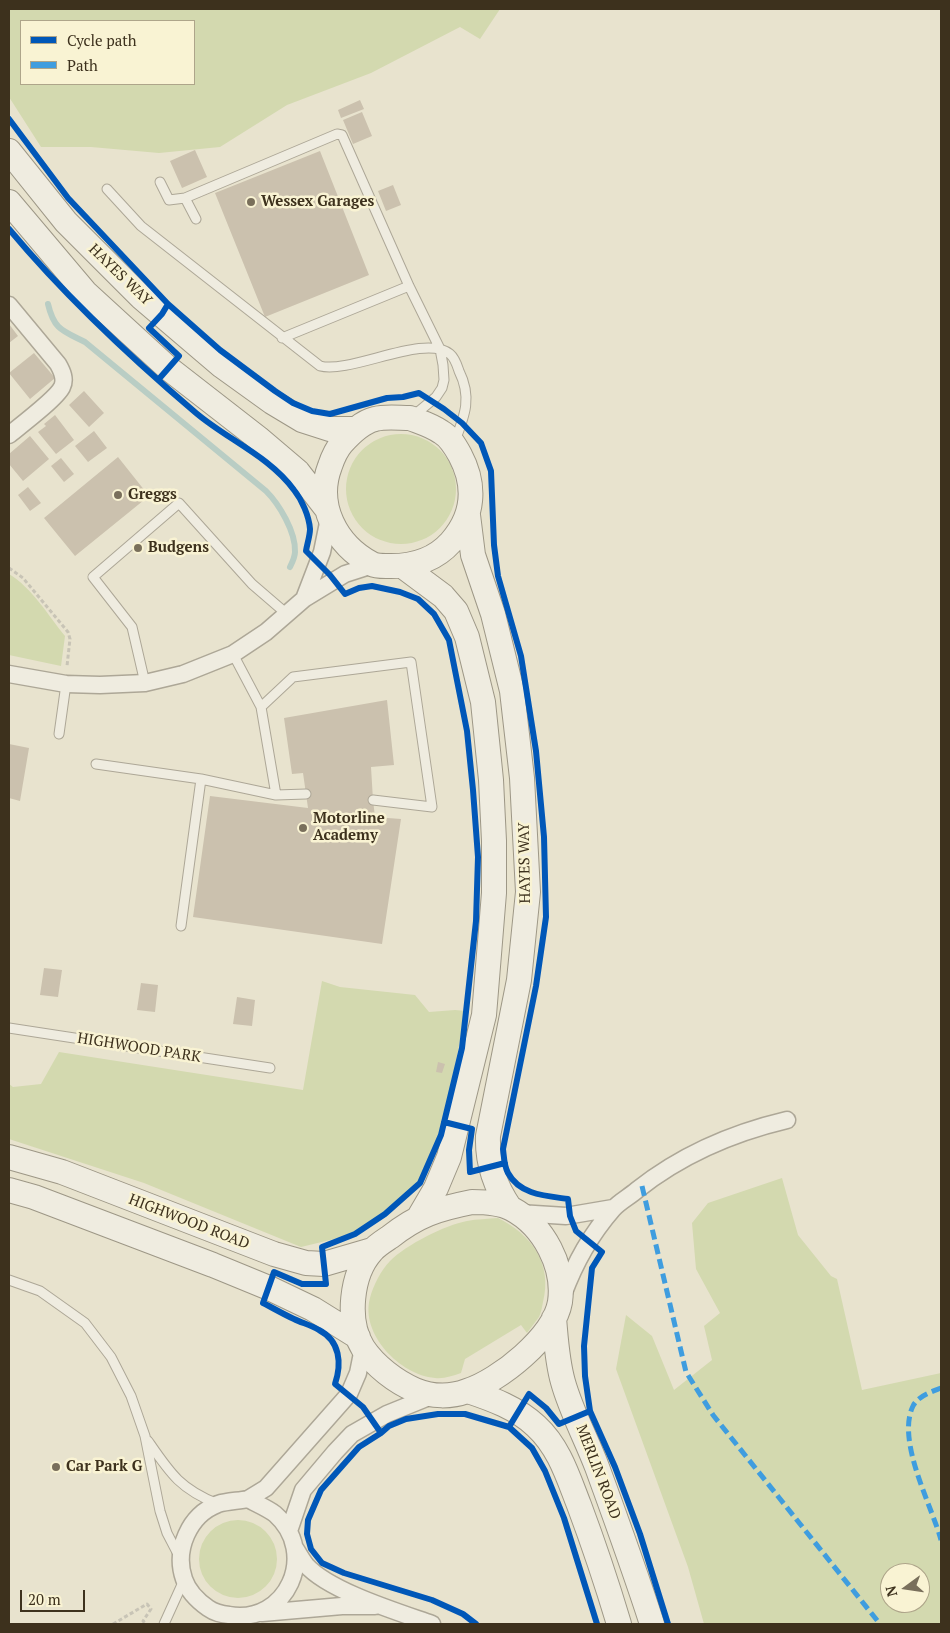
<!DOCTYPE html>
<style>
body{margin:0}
#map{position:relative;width:950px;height:1633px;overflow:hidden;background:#e8e3ce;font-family:"PT Serif",serif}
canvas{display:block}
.frame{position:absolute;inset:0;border:10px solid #3d311d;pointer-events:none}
.legend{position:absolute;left:20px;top:20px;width:175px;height:65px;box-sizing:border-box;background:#f9f3d3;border:1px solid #aea58a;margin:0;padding:6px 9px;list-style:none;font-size:15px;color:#3d311d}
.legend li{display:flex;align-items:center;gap:10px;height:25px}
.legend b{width:25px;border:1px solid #aea58a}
.north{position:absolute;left:880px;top:1563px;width:50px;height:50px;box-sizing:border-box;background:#f9f3d3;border:1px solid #aea58a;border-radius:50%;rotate:256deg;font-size:14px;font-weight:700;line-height:20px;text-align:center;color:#3d311d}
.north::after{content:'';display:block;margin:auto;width:18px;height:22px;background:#796f5b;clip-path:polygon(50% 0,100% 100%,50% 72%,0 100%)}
.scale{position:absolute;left:20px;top:1590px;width:65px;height:22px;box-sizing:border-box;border:2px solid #3d311d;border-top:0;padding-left:6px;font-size:15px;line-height:18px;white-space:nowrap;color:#3d311d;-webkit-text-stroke:4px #f9f3d3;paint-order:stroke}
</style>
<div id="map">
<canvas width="950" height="1633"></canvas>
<div class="frame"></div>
<ul class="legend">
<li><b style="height:6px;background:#0057b8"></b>Cycle path</li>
<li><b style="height:6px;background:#3f9ddf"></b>Path</li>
</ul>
<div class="north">N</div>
<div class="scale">20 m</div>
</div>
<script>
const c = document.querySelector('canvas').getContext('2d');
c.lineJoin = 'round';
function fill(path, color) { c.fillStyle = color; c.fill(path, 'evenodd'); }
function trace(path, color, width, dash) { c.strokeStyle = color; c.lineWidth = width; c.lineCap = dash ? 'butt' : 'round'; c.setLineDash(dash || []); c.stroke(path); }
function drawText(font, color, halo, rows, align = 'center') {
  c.font = font + ' "PT Serif",serif'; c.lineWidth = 5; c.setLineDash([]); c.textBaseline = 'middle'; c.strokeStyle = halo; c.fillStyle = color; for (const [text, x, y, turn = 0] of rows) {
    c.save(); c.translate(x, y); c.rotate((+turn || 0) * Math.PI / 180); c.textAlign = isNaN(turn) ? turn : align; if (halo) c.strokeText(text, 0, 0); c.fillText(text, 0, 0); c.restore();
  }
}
fill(new Path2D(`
 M 9,9 L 500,9 L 480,39 L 460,27 L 371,73 L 287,105 L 220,147 L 159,153 L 91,147 L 41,147 L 9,97 ZM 194,21 L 194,84 L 21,84 L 21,21 Z
 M346 489a55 55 0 1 1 110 0a55 55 0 1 1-110 0Z
 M 9,574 C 32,588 48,615 65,636 L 61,666 L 9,655 Z
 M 322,981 L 340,987 L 415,995 L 429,1012 L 455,1010 L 466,1011 L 441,1135 L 420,1183 L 355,1234 L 301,1247 L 144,1183 L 9,1139 L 9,1084 L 13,1087 L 41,1084 L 59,1052 L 303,1090 Z
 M 782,1178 L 798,1235 L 831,1276 L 837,1279 L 862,1390 L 941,1373 L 941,1624 L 704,1624 L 688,1567 L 616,1369 L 626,1315 L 652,1336 L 674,1390 L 712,1360 L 704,1326 L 720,1313 L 696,1269 L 692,1223 L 708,1203 ZM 890,1573 L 920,1573 L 920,1603 L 890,1603 Z
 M 498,1218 C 531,1234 553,1264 543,1302 C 542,1307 541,1313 539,1317 C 535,1322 531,1328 527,1333 L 521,1325 L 465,1359 L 461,1373 C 452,1376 444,1379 435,1378 C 400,1375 360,1334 370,1298 C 373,1286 381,1270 390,1261 C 406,1245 445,1225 467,1221 C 477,1219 488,1219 498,1218 Z
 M199 1559a39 39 0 1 1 78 0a39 39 0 1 1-78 0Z`), '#d3d9af');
trace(new Path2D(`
 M 48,304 C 54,330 63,331 85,342 L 266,491 C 279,504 296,532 295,552 C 295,557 292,563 290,567`), '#b9cdc4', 6);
fill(new Path2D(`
 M 360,100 L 364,109 L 341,118 L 338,110 Z
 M 362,112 L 372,136 L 353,144 L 343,120 Z
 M 195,150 L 207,177 L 182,188 L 170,161 Z
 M 320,151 L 369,275 L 265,317 L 215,193 Z
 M 393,185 L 401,205 L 386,211 L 378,191 Z
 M 9,324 L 18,336 L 9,343 Z
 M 34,353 L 55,378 L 30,399 L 9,373 Z
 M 84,391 L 104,413 L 89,427 L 69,405 Z
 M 55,415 L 74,440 L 56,454 L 38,432 L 46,426 L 44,424 Z
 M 94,431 L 107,448 L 88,462 L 75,446 Z
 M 30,436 L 49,459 L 23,481 L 9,464 L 9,454 Z
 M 118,457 L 149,496 L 75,556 L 44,518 Z
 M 61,458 L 74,474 L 64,482 L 51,466 Z
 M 28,487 L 41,503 L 30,511 L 18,495 Z
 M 387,700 L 394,765 L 371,767 L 373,800 L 375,817 L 401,819 L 382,944 L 193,917 L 210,796 L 308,808 L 303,773 L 292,774 L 284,718 Z
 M 9,744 L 29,748 L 20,801 L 9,798 Z
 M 44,968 L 62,970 L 58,997 L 40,995 Z
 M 141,983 L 158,985 L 155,1012 L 137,1010 Z
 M 237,997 L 255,1000 L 252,1026 L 233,1024 Z
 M 438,1062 L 445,1064 L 442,1073 L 436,1072 Z`), '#cbc1ae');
const lane = new Path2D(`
 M 160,182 L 169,200 L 185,198 L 196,219
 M 107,189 L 141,226 L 320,366 C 351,374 425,333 450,354 C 455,358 457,365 459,371 C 472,397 465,415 455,441
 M 185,198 L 337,134 L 342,135 L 409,286 L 440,349 L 443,365 L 444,380 L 442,388 L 436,397 L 412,417
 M 282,338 L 409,286
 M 233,654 L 261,707 L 276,795
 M 145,683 L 132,627 L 93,577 L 179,503 L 252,584 L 288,615
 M 261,707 L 293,677 L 411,662 L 432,807 L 373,800
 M 59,734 L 66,684
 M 96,764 L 201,779 L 276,795 L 306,794
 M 181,926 L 201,779
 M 9,1028 L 270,1068
 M 9,1280 L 40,1291 L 85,1323 L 111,1357 L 131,1396 L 145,1436 L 160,1511 L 167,1533 L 180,1558
 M 148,1441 C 170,1473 180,1489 218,1504
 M 164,1624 L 184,1580`);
const street = new Path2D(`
 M 9,305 L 58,364 C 62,371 66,379 62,387 C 57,398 20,426 9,435
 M 304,599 L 322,552 L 329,518
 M 9,674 L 66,684 L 100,685 L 145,683 L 183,674 L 233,654 L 266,632 L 304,599 L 345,574 L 373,565
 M 519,1213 L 566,1216 L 613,1208
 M 563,1295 C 574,1265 592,1233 613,1209 C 619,1202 629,1197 637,1190 C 681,1155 732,1133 787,1120
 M 248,1499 C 257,1504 267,1508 275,1514 C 319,1553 287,1625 229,1615 C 221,1614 215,1613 208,1608 C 198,1601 188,1591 184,1579 C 174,1550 189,1515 218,1504 C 227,1501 239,1501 248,1499 Z
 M 248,1499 L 266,1488 L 349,1394 L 358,1373 L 363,1348
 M 289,1531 L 303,1490 L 335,1452 L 352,1434 L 387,1414 L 434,1395
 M 295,1548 C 299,1554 302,1560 306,1565 C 329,1591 398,1612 432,1624
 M 262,1613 L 342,1606 L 375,1606`);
const secondary = new Path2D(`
 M 9,151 L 66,222 L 141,297 L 222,366 L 272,402 L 302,420 L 330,429 L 354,429
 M 9,202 L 85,292 L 168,368 L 258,438 L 298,472 L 326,508
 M 410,418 C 420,422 431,425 441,432 C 450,437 455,446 460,455 C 476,485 474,516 451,542 C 434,561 411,567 386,566 C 382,566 376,566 372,564 C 336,545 315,505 330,466 C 333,457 336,450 342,443 C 351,433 362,422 375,419 C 386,416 399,418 410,418 Z
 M 468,515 L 473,555 L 493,614 L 512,691 L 522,778 L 528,892 L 519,980 L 488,1136 C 487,1164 495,1186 510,1208
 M 404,567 L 443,596 L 456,611 L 467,637 L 483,702 L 491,780 L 494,841 L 494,893 L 484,1015 L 449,1157 L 436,1188 L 419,1217
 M 9,1157 L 62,1172 L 274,1254 L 306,1263 L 324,1264 L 372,1250
 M 9,1190 L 34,1197 L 213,1265 L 269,1288 L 313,1309 L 358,1337
 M 472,1202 C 485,1202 501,1203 512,1209 C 544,1226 565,1267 560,1302 C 554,1337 499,1381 467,1391 C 451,1397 432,1397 415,1390 C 396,1382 375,1366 363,1348 C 346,1321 351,1274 372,1251 C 376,1246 384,1241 390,1237 C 418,1215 437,1209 472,1202 Z
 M 554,1318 C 556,1340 557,1361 563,1382 C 571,1411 586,1438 597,1467 C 616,1519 635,1571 652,1624
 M 468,1391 C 492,1399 517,1408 536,1426 C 559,1447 568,1477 579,1505 C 594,1545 607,1584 619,1624`);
trace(lane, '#ada797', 11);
trace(street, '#ada797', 19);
trace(secondary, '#9d9786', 26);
trace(new Path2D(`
 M 9,568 L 23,578 L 68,632 L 70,639 L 67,666
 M 113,1624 L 147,1604 L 151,1609 L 143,1621 L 146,1624`), '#c8c4b6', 3, [4, 2.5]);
trace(lane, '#efece0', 9);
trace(street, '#efece0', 16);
trace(secondary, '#efece0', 24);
trace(new Path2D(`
 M 642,1186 L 686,1372 L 713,1415 L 880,1624
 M 941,1388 C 931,1392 918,1396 913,1406 C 896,1441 932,1506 941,1540`), '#3f9ddf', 5, [10, 5]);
trace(new Path2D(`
 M 9,119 L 68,198 L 168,304 L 220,350 L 275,391 L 293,403 L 312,411 L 330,414 L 387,398 L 403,397 L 419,393 L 444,409 L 462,423 L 481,443 L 491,471 L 494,545 L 498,576 L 521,656 L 536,751 L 544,837 L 546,917 L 536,986 L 503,1149 C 504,1157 504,1166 508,1173 C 520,1195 546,1196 568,1199 L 570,1216 L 576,1231 L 602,1252 L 592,1268 L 584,1346 L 585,1376 L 590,1411 L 615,1467 L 640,1534 L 668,1624
 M 9,229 C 65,296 129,356 196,413 C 228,440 269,456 294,490 C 302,500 309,516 310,529 C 310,536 307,544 306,551 L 330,575 L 345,594 L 359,588 L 372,586 L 400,592 L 418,599 L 434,614 L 449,640 L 467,731 L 473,790 L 478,857 L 476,921 L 462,1048 L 441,1135 L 420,1183 L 385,1214 L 355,1234 L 322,1247 L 326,1284 L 302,1284 L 274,1272 L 263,1303 C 273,1308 283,1314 294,1319 C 302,1323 311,1325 319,1330 C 340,1341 342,1363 335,1384 L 363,1407 L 381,1433
 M 158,380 L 179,356 L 149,328 L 162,314 L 168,304
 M 444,1122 L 472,1129 L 469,1150 L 470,1172 L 505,1163
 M 509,1427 L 529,1394 L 546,1408 L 559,1424 L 590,1411
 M 476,1624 L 463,1614 L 432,1600 L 344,1573 L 322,1563 L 311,1549 L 307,1534 L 308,1520 L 321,1490 L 359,1447 L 381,1433 L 389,1426 L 406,1419 L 438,1414 L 465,1414 L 509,1427 L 532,1448 L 545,1471 L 564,1518 L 597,1624`), '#0057b8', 6);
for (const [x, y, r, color] of [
 [251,202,5,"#796f5b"],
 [118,495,5,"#796f5b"],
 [138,548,5,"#796f5b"],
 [303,828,5,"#796f5b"],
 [56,1467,5,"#796f5b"]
]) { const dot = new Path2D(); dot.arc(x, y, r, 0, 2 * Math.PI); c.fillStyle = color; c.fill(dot); trace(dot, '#f9f3d3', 2); }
drawText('bold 15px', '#3d311d', '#f9f3d3', [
 ["Wessex Garages",261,202],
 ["Greggs",128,495],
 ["Budgens",148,548],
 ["Motorline",313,819],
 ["Academy",313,836],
 ["Car Park G",66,1467]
], 'left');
drawText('15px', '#3d311d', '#f9f3d3', [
 ["HAYES WAY",120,275,44],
 ["HAYES WAY",525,863,-91],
 ["HIGHWOOD PARK",139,1048,9],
 ["HIGHWOOD ROAD",189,1222,21],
 ["MERLIN ROAD",598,1472,69]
]);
</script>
